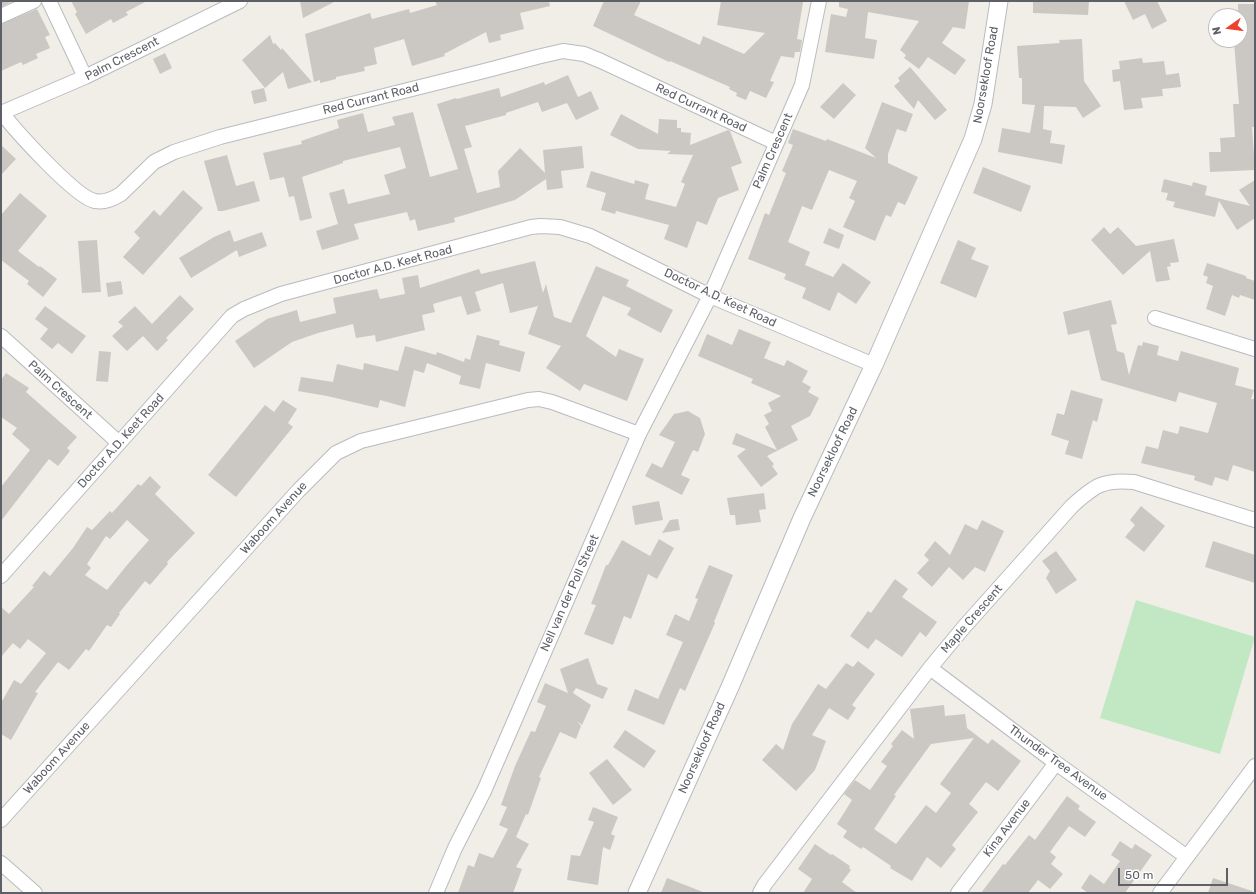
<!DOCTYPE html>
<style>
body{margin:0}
#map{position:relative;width:1256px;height:894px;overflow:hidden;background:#f0eee6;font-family:Rubik,sans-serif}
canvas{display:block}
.frame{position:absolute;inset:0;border:2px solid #5d6167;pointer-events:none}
.north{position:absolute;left:1208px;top:8px;width:40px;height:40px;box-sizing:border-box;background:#fff;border:1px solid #bec0c2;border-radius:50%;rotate:256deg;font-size:11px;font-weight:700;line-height:16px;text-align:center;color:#5d6167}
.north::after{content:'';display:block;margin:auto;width:14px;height:18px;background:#ef412d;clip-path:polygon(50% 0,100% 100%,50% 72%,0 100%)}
.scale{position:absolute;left:1118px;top:868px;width:110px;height:18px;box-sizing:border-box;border:2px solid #5d6167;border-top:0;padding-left:5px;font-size:12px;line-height:14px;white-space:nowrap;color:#5d6167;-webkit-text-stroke:3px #fff;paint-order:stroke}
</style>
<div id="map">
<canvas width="1256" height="894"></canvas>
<div class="frame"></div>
<div class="north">N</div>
<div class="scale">50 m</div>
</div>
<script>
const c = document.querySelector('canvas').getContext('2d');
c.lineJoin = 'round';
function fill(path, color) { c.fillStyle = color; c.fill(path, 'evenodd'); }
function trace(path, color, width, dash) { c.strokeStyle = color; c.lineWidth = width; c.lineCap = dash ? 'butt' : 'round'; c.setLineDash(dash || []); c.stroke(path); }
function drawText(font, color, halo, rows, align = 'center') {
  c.font = font + ' Rubik,sans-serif'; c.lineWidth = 3; c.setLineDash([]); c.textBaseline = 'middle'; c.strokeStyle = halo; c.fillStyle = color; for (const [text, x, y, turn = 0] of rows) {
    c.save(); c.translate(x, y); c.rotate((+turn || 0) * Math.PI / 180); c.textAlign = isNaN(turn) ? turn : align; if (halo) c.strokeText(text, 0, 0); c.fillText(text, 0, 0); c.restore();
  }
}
fill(new Path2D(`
 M 1136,600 L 1255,637 L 1220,754 L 1100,718 Z`), '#c2e8c3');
fill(new Path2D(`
 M 1,1 L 13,1 L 1,7 Z
 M 71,1 L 147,1 L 126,12 L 128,15 L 113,23 L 111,19 L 86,34 L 75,14 L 77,12 Z
 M 300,1 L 336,1 L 303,18 Z
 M 435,1 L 549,1 L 550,6 L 520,13 L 524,29 L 500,35 L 501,40 L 489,43 L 486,32 L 444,54 L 445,56 L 412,66 L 404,39 L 374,48 L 377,64 L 364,67 L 365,71 L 336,77 L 336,79 L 320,83 L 320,80 L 314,82 L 305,34 L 370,13 L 372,19 L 409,9 L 410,13 L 437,5 Z
 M 604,1 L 641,1 L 634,15 L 700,45 L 703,36 L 744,54 L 765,33 L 717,25 L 721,1 L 794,1 L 803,2 L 797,39 L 802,40 L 800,52 L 795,52 L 794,58 L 781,56 L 770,81 L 774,82 L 766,98 L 750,91 L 746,100 L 736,96 L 737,93 L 729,89 L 730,87 L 670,61 L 669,62 L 593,26 Z
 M 839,1 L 969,1 L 965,29 L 953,27 L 942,43 L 966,60 L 955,75 L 928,57 L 919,69 L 904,58 L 906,55 L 900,50 L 919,21 L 868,12 L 865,38 L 877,40 L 874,59 L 825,52 L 831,14 L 846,17 L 848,9 L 839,7 Z
 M 1033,1 L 1089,1 L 1088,15 L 1033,13 Z
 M 1124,1 L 1157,1 L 1167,21 L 1152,29 L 1145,14 L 1133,20 Z
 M 1238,4 L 1255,4 L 1255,127 L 1252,127 L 1255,170 L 1210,172 L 1209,152 L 1221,152 L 1220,138 L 1235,137 L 1233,104 L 1239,104 L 1234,42 L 1240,42 L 1240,16 L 1238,16 Z
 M 37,9 L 50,35 L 45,37 L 50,48 L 36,54 L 38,58 L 23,65 L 21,62 L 1,71 L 1,24 Z
 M 270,35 L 273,44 L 275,43 L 281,50 L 282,48 L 312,82 L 288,89 L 283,72 L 265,88 L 242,60 Z
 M 1082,39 L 1084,81 L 1101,106 L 1083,118 L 1076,107 L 1044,106 L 1043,129 L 1052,131 L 1050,143 L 1065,145 L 1062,164 L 998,152 L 1002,128 L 1030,133 L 1035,105 L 1022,104 L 1022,78 L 1019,78 L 1017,46 L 1060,43 L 1059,40 Z
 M 165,53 L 172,68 L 160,74 L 153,59 Z
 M 1142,58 L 1143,63 L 1164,61 L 1166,75 L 1179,73 L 1181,87 L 1162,89 L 1163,96 L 1141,98 L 1143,108 L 1124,110 L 1120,81 L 1113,82 L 1112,70 L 1120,69 L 1119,61 Z
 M 910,67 L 947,110 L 935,120 L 918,100 L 914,109 L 894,86 L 900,81 L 898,78 Z
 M 568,75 L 578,97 L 591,91 L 599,109 L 576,120 L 567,103 L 542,112 L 538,102 L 506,113 L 506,115 L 465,126 L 472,147 L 464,149 L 477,193 L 500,187 L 498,171 L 520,148 L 545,173 L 543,150 L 582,146 L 584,168 L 561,171 L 563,188 L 547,190 L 546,179 L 515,200 L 454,218 L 455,222 L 418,231 L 415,219 L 410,221 L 407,212 L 354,224 L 359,239 L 322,250 L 316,231 L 338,224 L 329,193 L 344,189 L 348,204 L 390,194 L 384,175 L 406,168 L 400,147 L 343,161 L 343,163 L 302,177 L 312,218 L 300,221 L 294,196 L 289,197 L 284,177 L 270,180 L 263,153 L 302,144 L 301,141 L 339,128 L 337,120 L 363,113 L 368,132 L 395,125 L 392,117 L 413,112 L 430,177 L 458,169 L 437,104 L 456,98 L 457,99 L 499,88 L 501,97 L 544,82 L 545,85 Z
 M 843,83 L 856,95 L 834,119 L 820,107 Z
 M 264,88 L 267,101 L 254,104 L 251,91 Z
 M 882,102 L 913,114 L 906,132 L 897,129 L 888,154 L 888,163 L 918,177 L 905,205 L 898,202 L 891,217 L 886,215 L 875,241 L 843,227 L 855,201 L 849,198 L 857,181 L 829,170 L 812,210 L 802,206 L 788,242 L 810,252 L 805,265 L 833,277 L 843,263 L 871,282 L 856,304 L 838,292 L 830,311 L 802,298 L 806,288 L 784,279 L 786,274 L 748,259 L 765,213 L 769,215 L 786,173 L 782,171 L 793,145 L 788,143 L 793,129 L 826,141 L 827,139 L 876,158 L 865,148 Z
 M 621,114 L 658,134 L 659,119 L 677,120 L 677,128 L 681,128 L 681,132 L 691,133 L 690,145 L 728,130 L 730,131 L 742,163 L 731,167 L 739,190 L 718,198 L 707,225 L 697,221 L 687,248 L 664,239 L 669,225 L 616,211 L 615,214 L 601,210 L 606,193 L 586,187 L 591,171 L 634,184 L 635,180 L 649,184 L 645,199 L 676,207 L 685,184 L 681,182 L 693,155 L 667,154 L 671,151 L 638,149 L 610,135 Z
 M 1,145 L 16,159 L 1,175 Z
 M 227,155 L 236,186 L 254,181 L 260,201 L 223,211 L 218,211 L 204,161 Z
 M 983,167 L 1031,186 L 1021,212 L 973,193 Z
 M 1164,179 L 1192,186 L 1193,182 L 1207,186 L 1205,195 L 1250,206 L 1239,190 L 1255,180 L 1255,218 L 1237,230 L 1219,201 L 1215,217 L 1173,207 L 1175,202 L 1166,200 L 1168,193 L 1161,192 Z
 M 183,190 L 203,208 L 143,275 L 123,257 L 140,238 L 134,232 L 154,210 L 160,216 Z
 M 20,193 L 47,216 L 18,251 L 39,267 L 40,266 L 57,279 L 43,297 L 27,284 L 29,281 L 1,260 L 1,215 Z
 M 1104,227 L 1110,234 L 1118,227 L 1136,246 L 1174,239 L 1179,262 L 1170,263 L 1171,266 L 1167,267 L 1170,280 L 1156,282 L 1150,251 L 1123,275 L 1091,240 Z
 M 829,228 L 844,235 L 839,249 L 823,243 Z
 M 230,230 L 234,242 L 262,232 L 267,246 L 239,257 L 237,250 L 191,278 L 179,258 L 214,237 Z
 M 97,240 L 101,292 L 82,293 L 78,241 Z
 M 958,240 L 976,248 L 971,259 L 989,266 L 976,298 L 940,283 Z
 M 535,261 L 543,293 L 546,284 L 554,317 L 571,323 L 596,266 L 629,280 L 626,286 L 673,310 L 661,333 L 627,315 L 631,308 L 603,296 L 586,336 L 616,357 L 619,349 L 644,359 L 627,401 L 584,384 L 580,391 L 546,368 L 561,346 L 528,334 L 538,306 L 510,313 L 503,283 L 475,292 L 481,311 L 467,315 L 461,296 L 433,304 L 435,312 L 422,315 L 425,330 L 376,342 L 375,335 L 356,338 L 353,324 L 318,333 L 292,342 L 254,368 L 235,341 L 267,319 L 297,310 L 300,322 L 336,313 L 333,298 L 377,289 L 380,299 L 405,294 L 402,278 L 418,275 L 420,288 L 479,269 L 481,274 Z
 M 1207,263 L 1246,276 L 1246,278 L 1255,281 L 1255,300 L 1240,295 L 1239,298 L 1232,295 L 1225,316 L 1206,309 L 1213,286 L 1206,283 L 1208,277 L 1203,275 Z
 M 121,281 L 123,294 L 108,297 L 106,283 Z
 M 180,295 L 194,309 L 166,338 L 168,340 L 157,351 L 143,336 L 127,351 L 112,336 L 123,326 L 118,322 L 135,306 L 152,324 Z
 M 1111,300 L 1117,324 L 1111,325 L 1117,351 L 1124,353 L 1129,375 L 1138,345 L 1142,346 L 1143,342 L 1159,346 L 1157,355 L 1178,361 L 1181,351 L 1239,368 L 1235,385 L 1254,390 L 1251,399 L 1255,399 L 1255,472 L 1233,465 L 1228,481 L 1215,477 L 1212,486 L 1194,480 L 1195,476 L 1141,463 L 1146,446 L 1158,449 L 1163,430 L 1178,434 L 1180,426 L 1208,433 L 1217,403 L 1179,392 L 1176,402 L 1101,380 L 1089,330 L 1068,335 L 1063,312 Z
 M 45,306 L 86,336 L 72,354 L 58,343 L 52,349 L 40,339 L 48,329 L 35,319 Z
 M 739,329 L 771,342 L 764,358 L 784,366 L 787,360 L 808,371 L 802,382 L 811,387 L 808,392 L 819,398 L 810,416 L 791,426 L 798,440 L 767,456 L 774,464 L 772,466 L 778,474 L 761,487 L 737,456 L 746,449 L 732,444 L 736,433 L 777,450 L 765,427 L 769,424 L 764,415 L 772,411 L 768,403 L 781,396 L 751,383 L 753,379 L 698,356 L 707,334 L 732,345 Z
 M 477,335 L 500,341 L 499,345 L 525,352 L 520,372 L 486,363 L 480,389 L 459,384 L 461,376 L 427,363 L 424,373 L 414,370 L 405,407 L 380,400 L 378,408 L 327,396 L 298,391 L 301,377 L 333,382 L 337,364 L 363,370 L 364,363 L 398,371 L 405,346 L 436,355 L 437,352 L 464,362 L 465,358 L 470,360 Z
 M 99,351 L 111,352 L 108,382 L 96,381 Z
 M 6,373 L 29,388 L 26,392 L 77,437 L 67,448 L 70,451 L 58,466 L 49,459 L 1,521 L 1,487 L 30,450 L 12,434 L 17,428 L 1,417 L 1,380 Z
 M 1071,390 L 1103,399 L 1097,422 L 1093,420 L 1082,459 L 1065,454 L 1069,441 L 1051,435 L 1057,413 L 1064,415 Z
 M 283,400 L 297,409 L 288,423 L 293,427 L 236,497 L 208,475 L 265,405 L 274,412 Z
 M 688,411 L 700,418 L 705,434 L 698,452 L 693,450 L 681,475 L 690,479 L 682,495 L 645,476 L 652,463 L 662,468 L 675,442 L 659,435 L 674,414 Z
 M 150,476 L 161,487 L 155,494 L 195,533 L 167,562 L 168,564 L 150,585 L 145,581 L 119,613 L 120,614 L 111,627 L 107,625 L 89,651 L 86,649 L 69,670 L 58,662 L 35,692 L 38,693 L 11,740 L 1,734 L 1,703 L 14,680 L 21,684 L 46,653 L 28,639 L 20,649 L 13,643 L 1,657 L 1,607 L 9,614 L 34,587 L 32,586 L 44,571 L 50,576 L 73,548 L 87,527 L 92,530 L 110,511 L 112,513 L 138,484 L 141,486 ZM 127,520 L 149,540 L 127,565 L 107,590 L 85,575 L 91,568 L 87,564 L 106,536 L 110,539 Z
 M 764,493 L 766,509 L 759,510 L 761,522 L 736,525 L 735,515 L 730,515 L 727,498 Z
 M 659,501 L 663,520 L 635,525 L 632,506 Z
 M 1141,506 L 1165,526 L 1144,552 L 1125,537 L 1135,525 L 1130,520 Z
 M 678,519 L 680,530 L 662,533 L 670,520 Z
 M 982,520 L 1004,531 L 985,572 L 975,567 L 963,580 L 949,567 L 932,587 L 917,573 L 929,560 L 924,555 L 935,541 L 950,555 L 965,524 L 977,530 Z
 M 659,539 L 674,548 L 657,579 L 648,574 L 631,619 L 624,616 L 613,645 L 584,634 L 596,605 L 591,604 L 606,565 L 608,565 L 622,540 L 650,556 Z
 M 1213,541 L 1255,555 L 1255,583 L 1205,567 Z
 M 1056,551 L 1077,580 L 1056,594 L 1046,578 L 1050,571 L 1042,561 Z
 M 709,565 L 733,575 L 714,622 L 715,623 L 685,691 L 680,688 L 664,725 L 627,710 L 635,689 L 658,699 L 683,642 L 666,635 L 675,614 L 689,621 L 698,599 L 695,598 Z
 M 895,579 L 908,589 L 902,597 L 937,622 L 926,637 L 920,632 L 902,657 L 876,639 L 868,649 L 850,636 L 868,611 L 871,613 Z
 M 588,658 L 597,684 L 608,688 L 603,699 L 576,688 L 573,693 L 591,705 L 582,725 L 577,721 L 581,726 L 576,739 L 560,732 L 539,777 L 541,778 L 528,815 L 526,814 L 516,837 L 529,844 L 516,867 L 522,869 L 513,893 L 458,893 L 468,865 L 474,867 L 479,853 L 493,858 L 508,829 L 499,825 L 507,807 L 501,805 L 515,766 L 531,731 L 535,732 L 546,706 L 537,702 L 545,683 L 568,693 L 560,669 Z
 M 858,661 L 875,674 L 852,705 L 856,708 L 848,720 L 829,708 L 812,735 L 826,741 L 815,770 L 796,791 L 762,760 L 776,744 L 783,750 L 792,724 L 818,684 L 826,689 L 846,663 L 853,667 Z
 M 944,705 L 945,716 L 965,714 L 967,728 L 988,744 L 992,739 L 1021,761 L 998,791 L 986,782 L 969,804 L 978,812 L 952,845 L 956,849 L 941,868 L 927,857 L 912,881 L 890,868 L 891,866 L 863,847 L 861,849 L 843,837 L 847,831 L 837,824 L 852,800 L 844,794 L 855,780 L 870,790 L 887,766 L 881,762 L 893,746 L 891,744 L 902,730 L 914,739 L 910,709 ZM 974,738 L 940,784 L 951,793 L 936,813 L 926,805 L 896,844 L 874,829 L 896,796 L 894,795 L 931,744 Z
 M 625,730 L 656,751 L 644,768 L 613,747 Z
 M 607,759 L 632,790 L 613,805 L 589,773 Z
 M 1067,796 L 1080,806 L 1078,809 L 1096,822 L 1085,837 L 1069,826 L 1050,852 L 1056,857 L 1051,864 L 1063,874 L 1050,889 L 1038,880 L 1028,893 L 981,893 L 1003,864 L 1005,865 L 1029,835 L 1035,840 Z
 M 593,807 L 618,817 L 611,834 L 615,836 L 610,850 L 603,847 L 598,885 L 567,880 L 571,855 L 580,856 L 594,822 L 588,820 Z
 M 1120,841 L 1132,849 L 1135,844 L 1152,855 L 1125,893 L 1088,893 L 1081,888 L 1090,874 L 1104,884 L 1120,861 L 1111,855 Z
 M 815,844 L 831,855 L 832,854 L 850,866 L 849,868 L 851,870 L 842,882 L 857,893 L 803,893 L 812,879 L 798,869 Z
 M 667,878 L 703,892 L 702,893 L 661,893 Z
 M 1213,878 L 1252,891 L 1251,893 L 1208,893 Z`), '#cbc8c3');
const minor = new Path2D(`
 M 49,1 L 85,77
 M 1,16 L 34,1
 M 1,113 L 85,77 L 240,1
 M 2,113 C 15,130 76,198 95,201 C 103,203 113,199 121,194 L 154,162 L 174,152 L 220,137 L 488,70 L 537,57 L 563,51 L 584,54 L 601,61 L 776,143
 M 1155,318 L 1255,349
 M 1,336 L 119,443
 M 1,576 L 232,316 L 244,309 L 281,294 L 531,227 L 541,226 L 560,227 L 590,236 L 710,296 L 874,365
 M 930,668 L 1056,763 L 1187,857
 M 1,820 L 298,491 L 336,453 L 361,441 L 528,400 L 539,399 L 552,402 L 639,434
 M 1,863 L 35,893
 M 436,893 L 455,848 L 484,791 L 639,434 L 710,296 L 802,85 L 819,1
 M 760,893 L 765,884 L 930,668 L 964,627 L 1072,506 C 1094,486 1103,479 1134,482 L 1255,520
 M 958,893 L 1056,763
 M 1160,893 L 1255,766`);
const tertiary = new Path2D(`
 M 637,893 L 730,687 L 802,518 L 874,365 L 973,139 L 983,104 L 999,1`);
trace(minor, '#b8bbc0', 16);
trace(tertiary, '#b8bbc0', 19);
trace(minor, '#fff', 14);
trace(tertiary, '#fff', 17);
drawText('12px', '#5d6167', '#fff', [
 ["Palm Crescent",122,59,-27],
 ["Noorsekloof Road",986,75,-80],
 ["Red Currant Road",371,99,-14],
 ["Red Currant Road",701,108,25],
 ["Palm Crescent",773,151,-66],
 ["Doctor A.D. Keet Road",393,265,-15],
 ["Doctor A.D. Keet Road",720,298,25],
 ["Palm Crescent",60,390,42],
 ["Doctor A.D. Keet Road",121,441,-48],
 ["Noorsekloof Road",833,452,-64],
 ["Waboom Avenue",274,518,-48],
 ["Nell van der Poll Street",570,593,-66],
 ["Maple Crescent",972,619,-49],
 ["Noorsekloof Road",702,748,-66],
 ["Waboom Avenue",57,758,-48],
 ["Thunder Tree Avenue",1058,763,36],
 ["Kina Avenue",1007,828,-53]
]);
</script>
